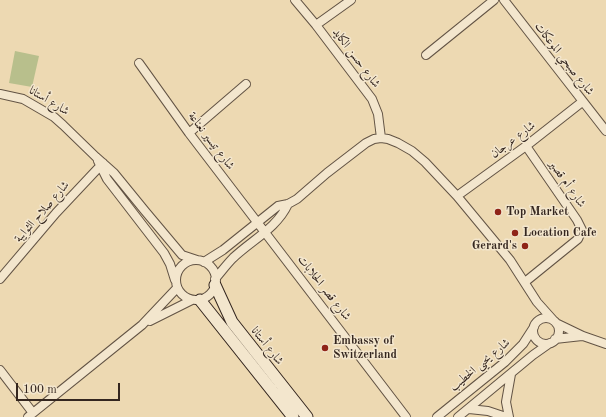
<!DOCTYPE html>
<meta charset="utf-8">
<style>
body{margin:0}
#map{position:relative;width:606px;height:417px;overflow:hidden;background:#edd9b2;font-family:"Old Standard TT",serif}
canvas{display:block}
.scale{position:absolute;left:16px;top:383px;width:104px;height:18px;box-sizing:border-box;border:2px solid #34261f;border-top:0;padding-left:5px;font-size:12px;line-height:14px;white-space:nowrap;color:#34261f;-webkit-text-stroke:3px #f3e6cd;paint-order:stroke}
</style>
<div id="map">
<canvas width="606" height="417"></canvas>
<div class="scale">100 m</div>
</div>
<script>
const c = document.querySelector('canvas').getContext('2d');
c.lineJoin = 'round';
function fill(path, color) { c.fillStyle = color; c.fill(path, 'evenodd'); }
function trace(path, color, width, dash) { c.strokeStyle = color; c.lineWidth = width; c.lineCap = dash ? 'butt' : 'round'; c.setLineDash(dash || []); c.stroke(path); }
function drawText(font, color, halo, rows, align = 'center') {
  c.font = font + ' "Old Standard TT",Amiri,serif'; c.lineWidth = 3; c.setLineDash([]); c.textBaseline = 'middle'; c.strokeStyle = halo; c.fillStyle = color; for (const [text, x, y, turn = 0] of rows) {
    c.save(); c.translate(x, y); c.rotate((+turn || 0) * Math.PI / 180); c.textAlign = isNaN(turn) ? turn : align; if (halo) c.strokeText(text, 0, 0); c.fillText(text, 0, 0); c.restore();
  }
}
fill(new Path2D(`
 M 15,51 L 39,56 L 32,87 L 9,83 Z`), '#b8bf8c');
const street = new Path2D(`
 M 295,0 L 316,25 L 372,99 L 378,114 L 381,138
 M 504,0 L 606,131
 M 316,25 L 351,0
 M 426,55 L 494,0
 M 139,63 L 189,133 L 406,417
 M 0,94 L 23,99 L 54,117 L 63,125 L 96,157 L 114,173 L 145,211 L 182,255 L 197,260
 M 189,133 L 246,84
 M 98,161 L 107,179 L 164,253 L 170,264 L 175,280
 M 457,196 L 526,146 L 582,102
 M176 280a20 20 0 1 1 40 0a20 20 0 1 1-40 0Z
 M 204,262 L 223,250 L 278,206 L 288,204 L 297,199 L 327,173 L 366,143 L 374,139 L 381,138 L 388,139 L 398,143 L 412,151 L 425,162 L 457,196 L 510,260 L 537,302 L 554,321
 M 0,279 L 56,213 L 103,163
 M 215,279 C 221,272 227,264 233,258 C 252,240 277,228 288,204
 M 525,282 L 578,239 L 582,230 L 577,220 L 526,146
 M533 331a13 13 0 1 1 26 0a13 13 0 1 1-26 0Z
 M 150,321 L 192,300
 M 556,323 L 583,336 L 606,344
 M 555,339 L 582,336
 M 0,370 L 33,413
 M 469,409 L 488,411 L 506,417
 M 28,417 L 142,325 L 177,288
 M 437,417 L 505,362 L 523,344 L 534,327
 M 458,417 L 533,355 L 550,343
 M 509,417 L 506,402 L 511,374`);
const secondary = new Path2D(`
 M 215,285 L 232,322 L 307,417
 M 200,300 L 293,417`);
trace(street, '#625344', 10);
trace(secondary, '#34261f', 13);
trace(street, '#f3e6cd', 8);
trace(secondary, '#f3e6cd', 11);
for (const [x, y, r, color] of [
 [498,212,4,"#8f2418"],
 [515,233,4,"#8f2418"],
 [525,246,4,"#8f2418"],
 [325,348,4,"#8f2418"]
]) { const dot = new Path2D(); dot.arc(x, y, r, 0, 2 * Math.PI); c.fillStyle = color; c.fill(dot); trace(dot, '#f3e6cd', 1.5); }
drawText('12px', '#34261f', '#f3e6cd', [
 ["شارع حسن الكايد",356,58,53],
 ["شارع صبحي الموعكات",564,59,52],
 ["شارع أستانا",49,101,31],
 ["شارع عرجان",513,140,-37],
 ["شارع تيسير نعناعة",211,141,53],
 ["شارع أم قصير",567,184,55],
 ["شارع صلاح الثوايبة",42,212,-49],
 ["شارع قصر الحلابات",324,288,52],
 ["شارع أستانا",267,346,52],
 ["شارع يحيى الخطيب",480,365,-40]
]);
drawText('bold 12px', '#34261f', '#f3e6cd', [
 ["Top Market",506,212],
 ["Location Cafe",523,233],
 ["Gerard's",517,246,"right"],
 ["Embassy of",333,341],
 ["Switzerland",333,355]
], 'left');
</script>
